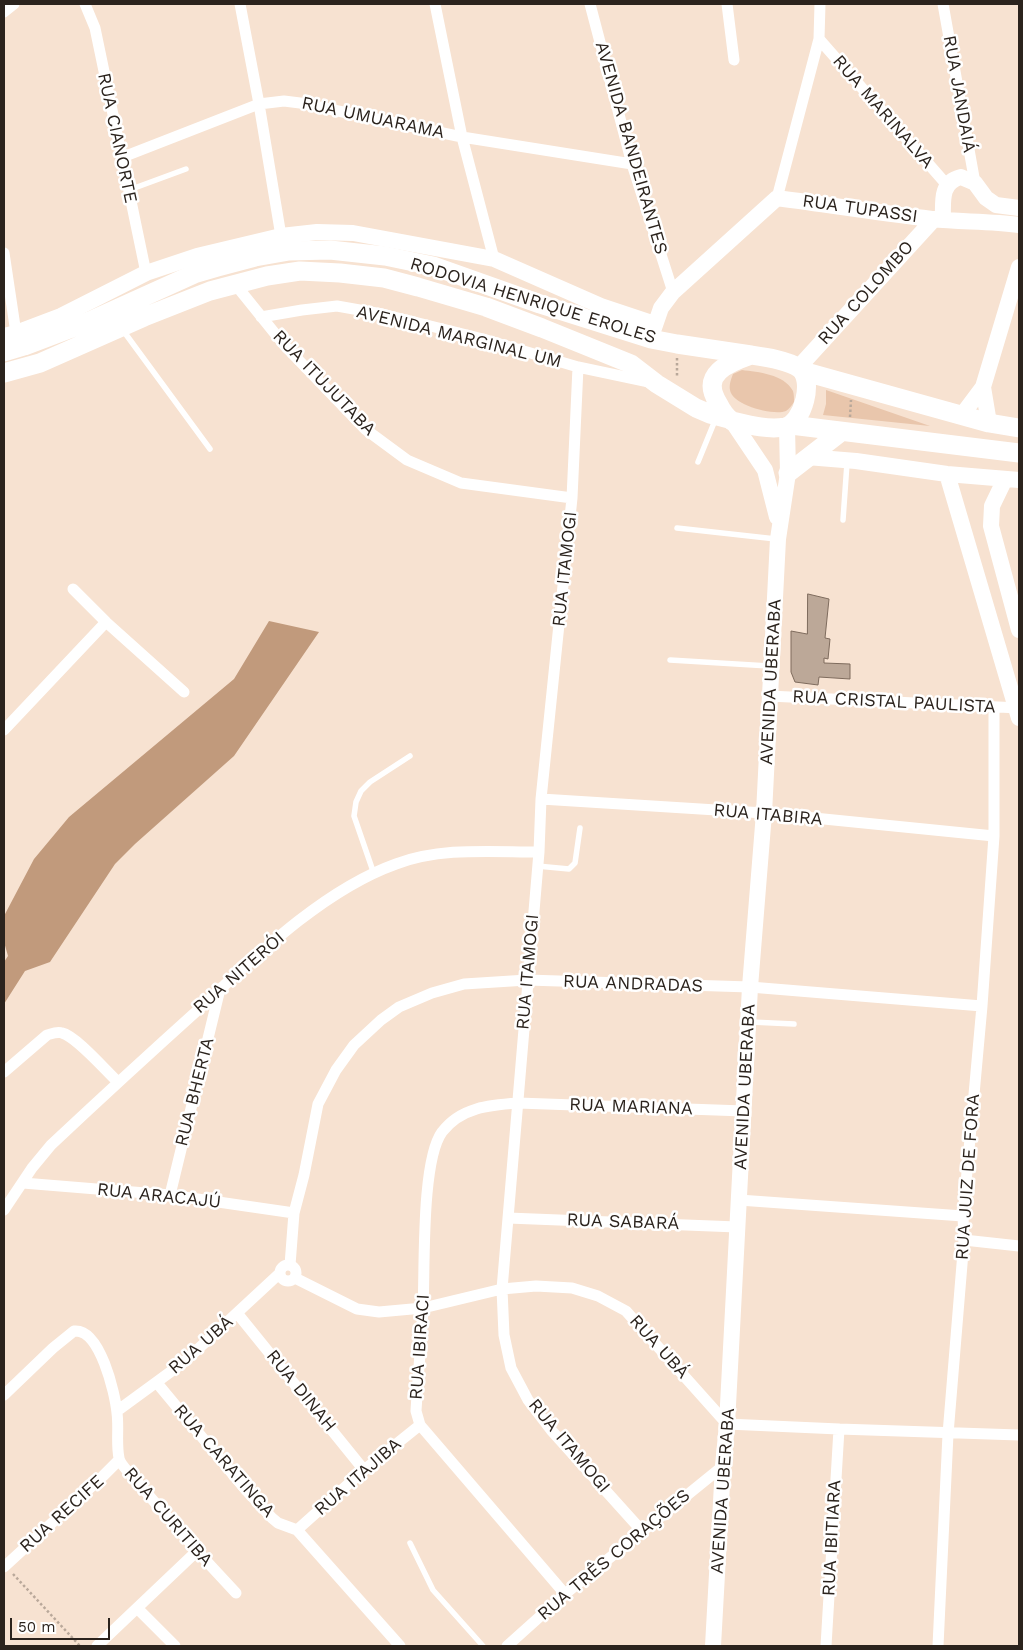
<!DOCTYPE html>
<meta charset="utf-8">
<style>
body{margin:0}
#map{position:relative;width:1023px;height:1650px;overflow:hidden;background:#f7e2d1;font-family:"Work Sans",sans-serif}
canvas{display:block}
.frame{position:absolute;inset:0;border:5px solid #2b231d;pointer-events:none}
.scale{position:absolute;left:10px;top:1618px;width:100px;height:22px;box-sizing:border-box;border:2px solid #2b231d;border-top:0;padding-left:6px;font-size:15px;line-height:18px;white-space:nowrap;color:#2b231d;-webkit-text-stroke:4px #fff;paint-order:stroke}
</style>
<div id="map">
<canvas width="1023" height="1650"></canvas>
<div class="frame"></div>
<div class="scale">50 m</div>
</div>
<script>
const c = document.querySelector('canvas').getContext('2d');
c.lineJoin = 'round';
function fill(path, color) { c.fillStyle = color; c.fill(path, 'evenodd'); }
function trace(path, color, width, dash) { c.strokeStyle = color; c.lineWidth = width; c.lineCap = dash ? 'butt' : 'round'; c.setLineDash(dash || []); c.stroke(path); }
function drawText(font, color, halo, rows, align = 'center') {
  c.font = font + ' "Work Sans",sans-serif'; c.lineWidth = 5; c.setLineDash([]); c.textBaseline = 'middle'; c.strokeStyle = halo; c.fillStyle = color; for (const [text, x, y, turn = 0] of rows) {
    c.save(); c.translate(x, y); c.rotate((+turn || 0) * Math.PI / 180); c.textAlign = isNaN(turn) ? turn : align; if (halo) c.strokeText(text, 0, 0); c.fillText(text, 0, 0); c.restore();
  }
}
fill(new Path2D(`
 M 742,370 C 758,372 784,374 793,391 C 794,394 794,399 794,402 C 792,405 789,409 786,411 C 773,416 732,405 730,390 C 729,385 731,379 733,374 Z
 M 826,390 L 930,426 L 823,415 L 826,404 Z`), '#e9c6ac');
fill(new Path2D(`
 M 269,621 L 319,632 L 234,756 L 135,844 L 115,864 L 50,962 L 25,971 L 4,1004 L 4,962 L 8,956 L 4,942 L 4,916 L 34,859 L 69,817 L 234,679 Z`), '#c19a7c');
const building = new Path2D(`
 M 808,594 L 829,599 L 825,638 L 830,639 L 828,659 L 824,658 L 824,663 L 850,664 L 850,679 L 819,677 L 818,685 L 795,682 L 791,672 L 791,631 L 807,634 Z`);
fill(building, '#bca898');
trace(building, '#7e6b5d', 1);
trace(new Path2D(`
 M 677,358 L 677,378
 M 850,417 L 851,400
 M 13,1574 L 80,1646`), '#b9a89a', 2.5, [2.5, 2.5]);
trace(new Path2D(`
 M 129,190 L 186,169
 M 122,329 L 210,449
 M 698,462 L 716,418
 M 843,520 L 847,463
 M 677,528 L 776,539
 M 670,660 L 769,666
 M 537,866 L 569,869 L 575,863 L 580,828
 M 374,874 L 354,816 L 356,802 L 361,791 L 370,782 L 410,756
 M 751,1022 L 794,1024
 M 410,1543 L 433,1590 L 483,1646`), '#fff', 5.5);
trace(new Path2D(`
 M 85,4 L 95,28 L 146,273
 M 240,4 L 259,104 L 281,236
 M 435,4 L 462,137 L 494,259
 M 590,4 L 632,164 L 673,292
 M 727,4 L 734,60
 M 943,4 L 975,183
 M 4,12 L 14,4
 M 819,39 L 947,185
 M 123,157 L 259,104 L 284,101 L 300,103 L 462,137 L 632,164
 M 777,198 L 819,39 L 820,4
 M 4,253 L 16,333
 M 235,284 L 285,346 L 365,429 L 407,460 L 461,483 L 572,498
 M 261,317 L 302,310 L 337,306 L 382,314 L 483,339 L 578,367 L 649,382
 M 578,367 L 572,498 L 541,799 L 539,852 L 502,1289 L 504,1335 L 511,1368 L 528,1400 L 551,1430 L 642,1531
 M 73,589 L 106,622 L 184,692
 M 769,696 L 1019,708
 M 4,730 L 106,622
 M 541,799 L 764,813 L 994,836
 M 4,1072 L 47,1035 C 51,1034 57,1031 62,1033 C 76,1036 106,1071 118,1082
 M 23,1183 L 170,1195 L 294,1213
 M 170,1195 L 220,989
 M 739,1200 L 963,1216
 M 4,1210 L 32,1168 L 51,1145 C 100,1099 149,1054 199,1009 C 255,957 323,890 396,864 C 441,847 491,852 539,852
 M 508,1218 L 737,1227
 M 964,1240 L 1019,1246
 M280 1273a8 8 0 1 1 16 0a8 8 0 1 1-16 0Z
 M 290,1265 L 294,1213 L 304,1175 L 318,1104 L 336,1070 L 354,1045 L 381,1020 L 399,1007 L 432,993 L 464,984 L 527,980 L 750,987 L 982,1006
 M 295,1278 L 357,1309 L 379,1312 L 423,1308 L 502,1289 L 536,1286 L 572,1288 L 598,1296 L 626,1311 L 727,1424 L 839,1429 L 1019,1435
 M 237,1313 L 364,1470
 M 157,1383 L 245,1489 L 272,1518 L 278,1523 L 297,1530
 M 4,1395 L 53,1348 L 74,1331 C 100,1328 115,1393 117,1413 C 119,1428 116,1444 119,1458 C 120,1465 135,1479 140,1485 C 171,1522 203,1558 236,1593
 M 117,1411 L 184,1362 L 280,1273
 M 297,1530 L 364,1470 L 420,1425
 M 297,1530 L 400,1646
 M 4,1567 L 103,1476 L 119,1460
 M 565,1594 L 420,1425 L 416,1411 C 418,1377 421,1343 423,1309 C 425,1270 421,1161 442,1132 C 461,1107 490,1105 518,1103 L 744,1111
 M 137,1608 L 175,1646
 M 97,1646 L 197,1551
 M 507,1646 L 565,1594 L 723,1466
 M 826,1646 L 839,1429
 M 938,1646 L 948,1434 L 964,1240 L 963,1216 L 982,1006 L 994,836 L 994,707`), '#fff', 11);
trace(new Path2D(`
 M 943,220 C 943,202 940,182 961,177 L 975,183 L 986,198 L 996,205 L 1019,208
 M 652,334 L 661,308 L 673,292 L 777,198 C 829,205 880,213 932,219 C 961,222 990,221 1019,225
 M 4,336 L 16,333 L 61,316 L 146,273 L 197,256 L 281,236 L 317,232 L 353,233 L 494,259 L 601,306 L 655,324
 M 798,368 L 934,219
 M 983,387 L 989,423
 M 962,415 L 983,387 L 1019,267
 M 732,421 L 765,470 L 777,517
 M 807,457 L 856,461 L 947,474 L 1019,480
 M 947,474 L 1019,718
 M 1005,479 L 992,506 L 991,526 L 1019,630
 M 713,1646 L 723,1466 L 727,1424 L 750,987 L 764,813 L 778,539 L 788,473 L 787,427`), '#fff', 16);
trace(new Path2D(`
 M 4,352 L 24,346 L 90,321 L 194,274 L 218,267 L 255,257 L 289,251 L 330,250 L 385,256 L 433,266 L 540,304 L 651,339 L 677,344 L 751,355
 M 751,355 C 765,357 787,360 799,368 C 815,379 803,423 785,427 C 768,430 749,425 732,421 C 726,417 721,409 718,403 C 700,374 728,363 751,355 Z
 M 802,371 L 989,423 L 1019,428
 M 4,373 L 40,363 L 144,317 L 210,291 L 267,276 L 300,271 L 340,273 L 384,278 L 418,287 L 486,307 L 542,328 L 631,364 L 657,384 L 696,408 L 710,414 L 729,419
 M 791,425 L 1019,453
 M 788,473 L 841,432`), '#fff', 19);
drawText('18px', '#2b231d', '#fff', [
 ["RUA JANDAIÁ",959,94,80],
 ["RUA MARINALVA",883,112,49],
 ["RUA UMUARAMA",373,118,12],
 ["RUA CIANORTE",117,138,78],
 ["AVENIDA BANDEIRANTES",631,148,74],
 ["RUA TUPASSI",860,209,8],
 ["RUA COLOMBO",866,293,-48],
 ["RODOVIA HENRIQUE EROLES",533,301,17],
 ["AVENIDA MARGINAL UM",459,337,14],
 ["RUA ITUJUTABA",324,383,46],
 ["RUA ITAMOGI",565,569,-84],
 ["AVENIDA UBERABA",771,682,-87],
 ["RUA CRISTAL PAULISTA",894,702,3],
 ["RUA ITABIRA",768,815,5],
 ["RUA ITAMOGI",528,972,-85],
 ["RUA NITERÓI",239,973,-41],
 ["RUA ANDRADAS",633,984,2],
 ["AVENIDA UBERABA",745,1087,-87],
 ["RUA BHERTA",195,1092,-76],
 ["RUA MARIANA",631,1107,2],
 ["RUA JUIZ DE FORA",968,1177,-86],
 ["RUA ARACAJÚ",159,1196,6],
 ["RUA SABARÁ",623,1222,2],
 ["RUA UBÁ",201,1345,-41],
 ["RUA IBIRACI",420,1347,-86],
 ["RUA UBÁ",659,1347,48],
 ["RUA DINAH",301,1391,51],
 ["RUA ITAMOGI",569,1446,50],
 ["RUA CARATINGA",224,1461,49],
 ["RUA ITAJIBA",358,1477,-41],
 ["AVENIDA UBERABA",723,1491,-86],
 ["RUA RECIFE",62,1514,-42],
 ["RUA CURITIBA",168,1517,49],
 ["RUA IBITIARA",832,1538,-87],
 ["RUA TRÊS CORAÇÕES",614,1555,-40]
]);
</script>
